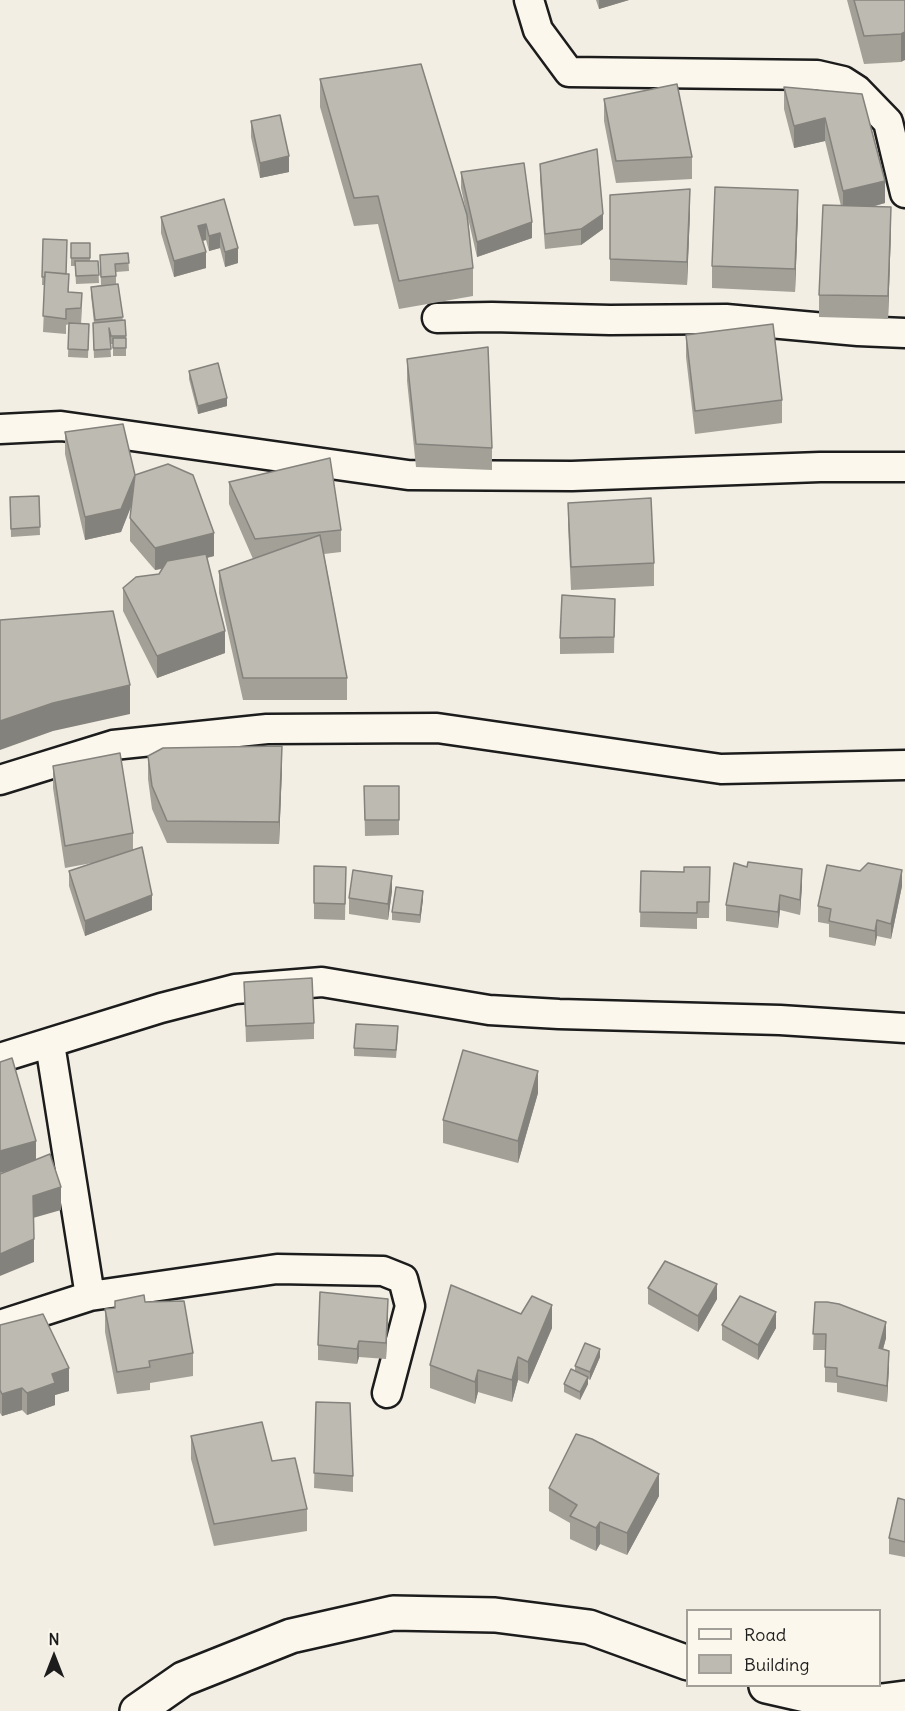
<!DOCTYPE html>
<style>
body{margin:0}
#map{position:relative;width:905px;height:1711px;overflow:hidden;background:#f2eee4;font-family:Delius,sans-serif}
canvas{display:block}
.legend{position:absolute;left:686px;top:1609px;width:195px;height:78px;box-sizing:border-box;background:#fbf7ec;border:2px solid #a29f99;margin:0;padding:8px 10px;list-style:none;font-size:18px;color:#1c1c1c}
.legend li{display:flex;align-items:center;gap:12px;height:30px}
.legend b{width:30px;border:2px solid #a29f99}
.north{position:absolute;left:24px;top:1627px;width:60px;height:60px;-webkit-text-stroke:4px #fbf7ec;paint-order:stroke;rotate:0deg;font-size:16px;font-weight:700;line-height:24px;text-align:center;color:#1c1c1c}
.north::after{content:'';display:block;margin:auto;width:21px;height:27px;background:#1c1c1c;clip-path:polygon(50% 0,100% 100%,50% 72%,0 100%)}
</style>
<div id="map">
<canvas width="905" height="1711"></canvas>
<ul class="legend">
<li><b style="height:8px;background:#fbf7ec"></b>Road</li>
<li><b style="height:16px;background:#bdbab1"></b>Building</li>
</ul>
<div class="north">N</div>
</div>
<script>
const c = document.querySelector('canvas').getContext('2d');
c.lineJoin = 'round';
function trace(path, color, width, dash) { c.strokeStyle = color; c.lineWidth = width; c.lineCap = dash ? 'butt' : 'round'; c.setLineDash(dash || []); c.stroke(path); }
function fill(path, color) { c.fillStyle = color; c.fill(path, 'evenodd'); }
const minor = new Path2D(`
 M 529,0 L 538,30 L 569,72 L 817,75 L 843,81 L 857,90 L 888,122 L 905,193
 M 437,318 L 492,317 L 610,320 L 726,319 L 858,331 L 905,333
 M 0,429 L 61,426 L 408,475 L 572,476 L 820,467 L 905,467
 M 0,780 L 113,745 L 267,729 L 437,728 L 721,769 L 905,765
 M 50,1044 L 90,1296
 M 0,1058 L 161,1008 L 235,989 L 322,982 L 489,1010 L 559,1014 L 780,1020 L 905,1028
 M 0,1325 L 90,1296 L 277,1269 L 383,1271 L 403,1279 L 410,1306 L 387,1393`);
const secondary = new Path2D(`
 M 766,1686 L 819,1698 L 882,1701 L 905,1698
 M 137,1711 L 183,1679 L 291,1636 L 393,1613 L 495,1615 L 589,1627 L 688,1663`);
trace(minor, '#1c1c1c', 33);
trace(secondary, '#1c1c1c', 38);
trace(minor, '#fbf7ec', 28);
trace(secondary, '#fbf7ec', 33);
fill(new Path2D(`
 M 596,0 L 629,0 L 599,9 Z
 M 847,0 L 905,0 L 901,62 L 864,64 Z
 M 320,79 L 466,211 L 461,188 L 461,172 L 532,238 L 477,257 L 468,218 L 473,268 L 473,296 L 399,309 L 378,224 L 354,226 L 320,107 Z
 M 784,87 L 862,94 L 885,203 L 872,207 L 891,229 L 888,319 L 819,317 L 819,295 L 841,206 L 825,141 L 794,148 L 784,109 Z
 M 604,99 L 692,157 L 692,179 L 616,183 L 604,121 Z
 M 251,121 L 289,172 L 260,178 L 251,137 Z
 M 540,164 L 603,229 L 581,245 L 545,249 L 540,179 Z
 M 610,195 L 690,212 L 687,285 L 610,281 Z
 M 224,199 L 238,263 L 225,267 L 220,248 L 209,251 L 206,240 L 202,241 L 206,268 L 174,277 L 161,233 L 161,217 Z
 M 798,213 L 795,292 L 712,288 L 712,266 Z
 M 43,239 L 66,274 L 69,292 L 82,309 L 81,324 L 89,324 L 88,358 L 68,357 L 69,324 L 66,325 L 66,334 L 43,332 L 45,285 L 42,285 Z
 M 71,243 L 90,243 L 90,261 L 98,261 L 99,283 L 76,284 L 75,266 L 71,266 Z
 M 128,253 L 129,271 L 116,272 L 116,284 L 126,336 L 126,356 L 113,356 L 113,344 L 111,344 L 110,339 L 111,357 L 94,358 L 93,331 L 93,323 L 94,323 L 91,295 L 91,287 L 101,285 L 100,255 Z
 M 686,335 L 782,400 L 782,423 L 695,434 L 686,357 Z
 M 407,359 L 492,448 L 492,470 L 416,467 L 407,381 Z
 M 189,371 L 227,406 L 198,414 L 189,379 Z
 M 65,432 L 135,475 L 214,556 L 207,558 L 225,653 L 157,678 L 123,611 L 123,588 L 159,574 L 162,569 L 155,570 L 130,541 L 130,518 L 131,505 L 121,532 L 85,540 L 65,454 Z
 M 229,482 L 341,530 L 341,552 L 324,554 L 347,678 L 347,700 L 243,700 L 219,593 L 219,571 L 253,559 L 229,504 Z
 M 39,496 L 40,535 L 11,537 L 10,497 Z
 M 568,503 L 654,563 L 654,586 L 571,590 L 568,525 Z
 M 615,599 L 614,653 L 560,654 L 560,638 Z
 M 148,756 L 282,768 L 279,844 L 167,843 L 152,809 L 148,779 Z
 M 53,766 L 133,833 L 133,850 L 152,910 L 85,936 L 69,886 L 69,871 L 92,863 L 65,868 L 53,788 Z
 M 364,786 L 399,786 L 399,835 L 365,836 Z
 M 314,866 L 346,867 L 345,920 L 314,919 Z
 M 710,867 L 709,918 L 697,918 L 697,929 L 640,927 L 641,871 L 684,872 Z
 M 802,885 L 800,915 L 780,910 L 778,928 L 726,921 L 726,905 Z
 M 902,886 L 891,939 L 877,936 L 875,946 L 829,937 L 829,924 L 818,922 L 818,906 Z
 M 392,891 L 388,920 L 349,914 L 349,898 Z
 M 423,899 L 420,923 L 392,920 L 392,912 Z
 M 244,982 L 314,1023 L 314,1039 L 246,1042 Z
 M 398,1034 L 396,1058 L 354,1056 L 354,1048 Z
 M 538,1093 L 518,1163 L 443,1143 L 443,1120 Z
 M 648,1288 L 717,1299 L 698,1332 L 648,1304 Z
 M 115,1301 L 145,1302 L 193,1353 L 193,1376 L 150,1383 L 150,1390 L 117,1394 L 105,1332 L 105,1309 L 115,1308 Z
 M 815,1302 L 886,1338 L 883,1349 L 889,1366 L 887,1402 L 837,1392 L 837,1383 L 825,1382 L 825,1350 L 813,1350 Z
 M 388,1315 L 386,1359 L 359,1357 L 357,1364 L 318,1360 L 318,1345 Z
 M 0,1325 L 69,1391 L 55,1395 L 55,1405 L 27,1415 L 22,1410 L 2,1416 L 0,1413 Z
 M 722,1325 L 776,1328 L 758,1360 L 722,1340 Z
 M 552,1328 L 528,1384 L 518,1380 L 512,1402 L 478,1392 L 475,1404 L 430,1388 L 430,1365 Z
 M 600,1357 L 590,1380 L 588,1379 L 588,1384 L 580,1400 L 564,1392 L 564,1384 L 575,1371 L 575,1366 Z
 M 316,1402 L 353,1476 L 353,1492 L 314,1488 Z
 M 191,1436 L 272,1461 L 307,1509 L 307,1531 L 214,1546 L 191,1459 Z
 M 549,1488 L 659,1496 L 627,1555 L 600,1544 L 596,1551 L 570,1539 L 570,1523 L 549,1511 Z
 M 905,1500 L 905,1557 L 889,1554 L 889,1538 Z`), '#a3a098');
fill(new Path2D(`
 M 599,0 L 629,0 L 599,9 Z
 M 905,32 L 905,60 L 901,62 L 901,34 Z
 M 825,118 L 825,141 L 794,148 L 794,126 Z
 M 289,156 L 289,172 L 260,178 L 260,163 Z
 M 885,181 L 885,203 L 843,214 L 843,191 Z
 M 690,189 L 690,212 L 687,285 L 687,262 Z
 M 798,190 L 798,213 L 795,292 L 795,269 Z
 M 891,207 L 891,229 L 888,319 L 888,296 Z
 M 603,214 L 603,229 L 581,245 L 581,229 Z
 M 532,222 L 532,238 L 477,257 L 477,242 Z
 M 206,224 L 206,240 L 198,242 L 198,226 Z
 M 220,233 L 220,248 L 209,251 L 209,236 Z
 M 238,248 L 238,263 L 225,267 L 225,252 Z
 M 206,252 L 206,268 L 174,277 L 174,261 Z
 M 227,398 L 227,406 L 198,414 L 198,406 Z
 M 135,475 L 135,497 L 121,532 L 85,540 L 85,517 Z
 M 214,533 L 214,556 L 155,570 L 155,548 Z
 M 225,631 L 225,653 L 157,678 L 157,656 Z
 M 130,685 L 130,714 L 53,731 L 0,750 L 0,721 L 53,703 Z
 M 282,746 L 282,768 L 279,844 L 279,822 Z
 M 802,869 L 802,885 L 800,915 L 800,900 Z
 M 902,870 L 902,886 L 891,939 L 891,924 Z
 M 392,876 L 392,891 L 388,920 L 388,904 Z
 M 423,891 L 423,899 L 420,923 L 420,915 Z
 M 152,895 L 152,910 L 85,936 L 85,921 Z
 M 780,895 L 780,910 L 778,928 L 778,912 Z
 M 877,920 L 877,936 L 875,946 L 875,931 Z
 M 538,1071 L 538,1093 L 518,1163 L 518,1141 Z
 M 36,1141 L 36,1163 L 0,1173 L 0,1151 Z
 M 61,1187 L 61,1210 L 33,1218 L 33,1196 Z
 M 34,1239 L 34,1262 L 0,1276 L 0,1254 Z
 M 717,1284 L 717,1299 L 698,1332 L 698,1316 Z
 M 388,1299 L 388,1315 L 386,1359 L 386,1343 Z
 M 552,1305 L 552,1328 L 528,1384 L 528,1362 Z
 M 776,1312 L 776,1328 L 758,1360 L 758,1345 Z
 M 886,1322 L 886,1338 L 879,1364 L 879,1348 Z
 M 359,1341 L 359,1357 L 357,1364 L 357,1349 Z
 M 600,1349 L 600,1357 L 590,1380 L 590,1372 Z
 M 889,1351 L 889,1366 L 887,1402 L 887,1386 Z
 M 518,1357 L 518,1380 L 512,1402 L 512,1380 Z
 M 69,1368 L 69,1391 L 55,1395 L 55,1405 L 27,1415 L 27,1393 L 52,1374 Z
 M 478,1370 L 478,1392 L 475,1404 L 475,1382 Z
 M 588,1377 L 588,1384 L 580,1400 L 580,1392 Z
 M 22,1388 L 22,1410 L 2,1416 L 2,1394 Z
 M 659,1474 L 659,1496 L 627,1555 L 627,1533 Z
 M 600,1522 L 600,1544 L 596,1551 L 596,1528 Z`), '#84827c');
const building = new Path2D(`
 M 854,0 L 905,0 L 905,32 L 901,34 L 864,36 Z
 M 421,64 L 467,215 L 473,268 L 399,281 L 378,196 L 354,198 L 320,79 Z
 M 677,84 L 692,157 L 616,161 L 604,99 Z
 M 784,87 L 862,94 L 885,181 L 843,191 L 825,118 L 794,126 Z
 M 280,115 L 289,156 L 260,163 L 251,121 Z
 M 597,149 L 603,214 L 581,229 L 545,234 L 540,164 Z
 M 524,163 L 532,222 L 477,242 L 461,172 Z
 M 715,187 L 798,190 L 795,269 L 712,266 Z
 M 690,189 L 687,262 L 610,259 L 610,195 Z
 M 224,199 L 238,248 L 225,252 L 220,233 L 209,236 L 206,224 L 198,226 L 206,252 L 174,261 L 161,217 Z
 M 823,205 L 891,207 L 888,296 L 819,295 Z
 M 43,239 L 67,240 L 66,274 L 45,272 L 45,277 L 42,277 Z
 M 71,243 L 90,243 L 90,258 L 71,258 Z
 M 128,253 L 129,263 L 115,264 L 116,276 L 101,277 L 100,255 Z
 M 75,261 L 98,261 L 99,275 L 76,276 Z
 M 45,272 L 69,274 L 68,292 L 82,293 L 81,308 L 66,309 L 66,319 L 43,316 Z
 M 118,284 L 123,317 L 95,320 L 91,287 Z
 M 125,320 L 126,336 L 111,336 L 109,328 L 111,349 L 94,350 L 93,323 Z
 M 69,323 L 89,324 L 88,350 L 68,349 Z
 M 773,324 L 782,400 L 695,411 L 686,335 Z
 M 113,338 L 126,338 L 126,348 L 113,348 Z
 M 488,347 L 492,448 L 416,444 L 407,359 Z
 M 218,363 L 227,398 L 198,406 L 189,371 Z
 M 123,424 L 135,475 L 168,464 L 193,475 L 214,533 L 155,548 L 130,518 L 135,475 L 121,509 L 85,517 L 65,432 Z
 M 330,458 L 341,530 L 255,539 L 229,482 Z
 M 39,496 L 40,527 L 11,529 L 10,497 Z
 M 651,498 L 654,563 L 571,567 L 568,503 Z
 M 320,535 L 347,678 L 243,678 L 219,571 Z
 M 206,554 L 225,631 L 157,656 L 123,588 L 136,577 L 159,574 L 167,561 Z
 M 562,595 L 615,599 L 614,637 L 560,638 Z
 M 113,611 L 130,685 L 53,703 L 0,721 L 0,620 Z
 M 282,746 L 279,822 L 167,821 L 152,786 L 148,756 L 163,748 Z
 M 120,753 L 133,833 L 65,846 L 53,766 Z
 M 364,786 L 399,786 L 399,820 L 365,820 Z
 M 142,847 L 152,895 L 85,921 L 69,871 Z
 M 748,862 L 802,869 L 800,900 L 780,895 L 778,912 L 726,905 L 734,863 L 747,867 Z
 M 868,863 L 902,870 L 891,924 L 877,920 L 875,931 L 829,921 L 831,909 L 818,906 L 827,865 L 860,871 Z
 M 314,866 L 346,867 L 345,904 L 314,903 Z
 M 684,867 L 710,867 L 709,902 L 697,902 L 697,913 L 640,912 L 641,871 L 684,872 Z
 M 353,870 L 392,876 L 388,904 L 349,898 Z
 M 396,887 L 423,891 L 420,915 L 392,912 Z
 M 312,978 L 314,1023 L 246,1026 L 244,982 Z
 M 356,1024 L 398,1026 L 396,1050 L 354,1048 Z
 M 463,1050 L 538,1071 L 518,1141 L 443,1120 Z
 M 12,1058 L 36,1141 L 0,1151 L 0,1062 Z
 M 50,1154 L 61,1187 L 33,1196 L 34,1239 L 0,1254 L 0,1174 Z
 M 665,1261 L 717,1284 L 698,1316 L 648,1288 Z
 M 451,1285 L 521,1314 L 532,1296 L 552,1305 L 528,1362 L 518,1357 L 512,1380 L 478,1370 L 475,1382 L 430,1365 Z
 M 320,1292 L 388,1299 L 386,1343 L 359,1341 L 357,1349 L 318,1345 Z
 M 144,1295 L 145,1302 L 184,1301 L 193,1353 L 149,1361 L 150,1367 L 117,1372 L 105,1309 L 115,1308 L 115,1301 Z
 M 740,1296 L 776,1312 L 758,1345 L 722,1325 Z
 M 815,1302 L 827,1302 L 839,1304 L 886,1322 L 879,1348 L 889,1351 L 887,1386 L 837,1376 L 837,1368 L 825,1367 L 826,1334 L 813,1334 Z
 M 43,1314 L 69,1368 L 52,1374 L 55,1383 L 27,1393 L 22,1388 L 2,1394 L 0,1390 L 0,1325 Z
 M 585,1343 L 600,1349 L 590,1372 L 575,1366 Z
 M 571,1369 L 588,1377 L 580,1392 L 564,1384 Z
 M 316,1402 L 350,1403 L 353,1476 L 314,1473 Z
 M 262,1422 L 272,1461 L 295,1458 L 307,1509 L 214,1524 L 191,1436 Z
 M 576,1434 L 592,1439 L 659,1474 L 627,1533 L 600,1522 L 596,1528 L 570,1516 L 577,1505 L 549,1488 Z
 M 898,1498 L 905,1500 L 905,1542 L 889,1538 Z`);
fill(building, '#bdbab1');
trace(building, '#84827c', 1.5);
</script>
